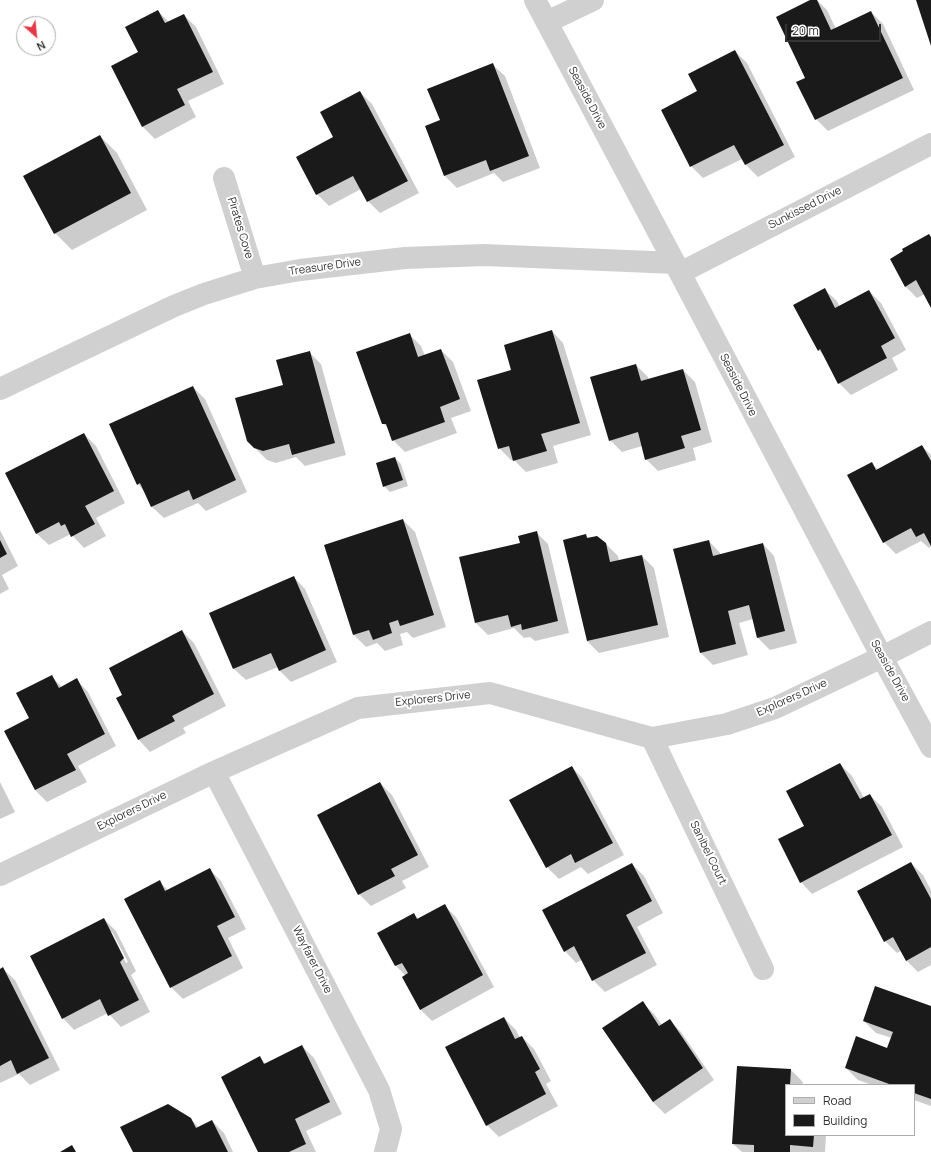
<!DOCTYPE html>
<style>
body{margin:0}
#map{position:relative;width:931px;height:1152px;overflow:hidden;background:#fff;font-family:Manrope,sans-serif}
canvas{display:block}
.legend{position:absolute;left:785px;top:1084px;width:130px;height:52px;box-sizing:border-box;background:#fff;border:1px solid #adadad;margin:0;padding:5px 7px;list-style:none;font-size:12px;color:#333}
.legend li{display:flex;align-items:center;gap:8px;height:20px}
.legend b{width:20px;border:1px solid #adadad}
.north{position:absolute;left:16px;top:16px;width:40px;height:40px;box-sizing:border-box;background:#fff;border:1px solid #adadad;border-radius:50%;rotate:153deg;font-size:11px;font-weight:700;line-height:16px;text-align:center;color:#333}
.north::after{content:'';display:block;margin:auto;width:14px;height:18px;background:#e63946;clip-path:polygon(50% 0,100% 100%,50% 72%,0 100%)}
.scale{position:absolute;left:785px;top:24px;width:96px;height:18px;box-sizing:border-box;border:2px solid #333;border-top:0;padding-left:5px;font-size:12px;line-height:14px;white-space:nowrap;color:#333;-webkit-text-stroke:3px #fff;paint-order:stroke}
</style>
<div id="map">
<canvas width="931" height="1152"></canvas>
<ul class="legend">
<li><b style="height:5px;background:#d0d0d0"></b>Road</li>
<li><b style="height:11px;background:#1a1a1a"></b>Building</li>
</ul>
<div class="north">N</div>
<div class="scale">20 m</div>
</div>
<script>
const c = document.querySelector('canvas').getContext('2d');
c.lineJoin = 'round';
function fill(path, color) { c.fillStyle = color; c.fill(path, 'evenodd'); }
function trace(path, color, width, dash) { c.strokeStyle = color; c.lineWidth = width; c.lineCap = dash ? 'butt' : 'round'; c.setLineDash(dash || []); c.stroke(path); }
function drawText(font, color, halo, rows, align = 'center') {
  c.font = font + ' Manrope,sans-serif'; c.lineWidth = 4; c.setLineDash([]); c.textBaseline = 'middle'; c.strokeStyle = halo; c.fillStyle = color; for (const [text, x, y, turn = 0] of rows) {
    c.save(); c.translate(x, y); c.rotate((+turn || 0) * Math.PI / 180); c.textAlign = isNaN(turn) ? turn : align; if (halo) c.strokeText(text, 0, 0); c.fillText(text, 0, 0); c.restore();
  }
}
fill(new Path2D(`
 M 812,0 L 817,0 L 827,10 L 836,29 L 871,12 L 883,24 L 914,90 L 828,131 L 816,119 L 807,79 Z
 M 158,11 L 169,22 L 184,15 L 196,27 L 224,84 L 188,101 L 196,117 L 155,139 L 143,127 L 112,66 L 139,53 Z
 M 735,51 L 747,63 L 795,157 L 758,177 L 746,165 L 742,159 L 703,178 L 691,166 L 698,92 Z
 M 493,65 L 505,76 L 540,168 L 503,182 L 494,173 L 457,188 L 445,176 L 426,127 L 441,121 Z
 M 360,92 L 372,104 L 419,193 L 380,213 L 368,201 L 361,189 L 329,206 L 317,194 L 297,157 L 335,137 Z
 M 100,136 L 117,153 L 147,210 L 72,250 L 55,233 Z
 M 931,237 L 931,306 L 925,294 L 917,298 L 905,286 Z
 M 825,290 L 837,301 L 840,307 L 869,291 L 881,303 L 906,350 L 892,358 L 898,370 L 851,395 L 839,383 L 825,357 L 819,350 Z
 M 552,331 L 563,343 L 591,435 L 553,446 L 558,463 L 526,472 L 514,460 L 511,460 L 499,448 Z
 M 409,334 L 421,346 L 425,356 L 441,350 L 453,362 L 471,411 L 451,418 L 457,433 L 405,452 L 393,440 L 389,429 L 383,423 Z
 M 309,352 L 321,364 L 346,455 L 305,466 L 296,457 L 276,463 L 267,460 L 248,441 L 284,386 Z
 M 636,365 L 648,377 L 649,380 L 683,370 L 695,382 L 712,442 L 693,448 L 696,460 L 658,471 L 646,459 L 642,446 L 622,452 L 610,440 Z
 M 193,387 L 205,399 L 247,492 L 206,511 L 198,503 L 164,518 L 152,507 L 145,492 L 138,484 Z
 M 84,434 L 96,446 L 125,503 L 96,518 L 106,536 L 84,548 L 71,534 L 49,545 L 37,534 L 6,473 Z
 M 922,446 L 931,455 L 931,547 L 929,548 L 921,541 L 896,554 L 884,542 L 871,463 L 879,470 Z
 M 395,458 L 401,464 L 408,486 L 390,492 L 384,486 Z
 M 403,520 L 415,532 L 446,627 L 413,638 L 407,632 L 400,634 L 403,645 L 385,651 L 377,643 L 366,647 L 354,635 L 325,546 Z
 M 0,530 L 18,566 L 2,575 L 9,589 L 0,594 Z
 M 536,532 L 548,544 L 569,633 L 535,641 L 530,637 L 524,638 L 514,628 L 488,635 L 476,623 L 521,543 Z
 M 586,535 L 589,539 L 606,544 L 618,556 L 619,561 L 642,556 L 654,568 L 669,637 L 599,653 L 587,641 Z
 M 709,541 L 720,553 L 721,555 L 763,544 L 774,556 L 797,643 L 770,650 L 758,638 L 753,619 L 739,623 L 748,655 L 713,665 L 701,653 Z
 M 294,577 L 305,589 L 337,662 L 291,682 L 279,670 L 278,667 L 246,680 L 234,669 Z
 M 182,631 L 194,643 L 226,706 L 183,728 L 186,733 L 150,752 L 139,740 L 124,695 Z
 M 51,676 L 62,687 L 77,680 L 88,692 L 116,746 L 78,766 L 87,782 L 47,802 L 35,790 L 5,732 L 30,719 Z
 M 840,764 L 852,776 L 864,798 L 870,795 L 882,807 L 903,847 L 812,894 L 801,882 L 805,826 Z
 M 572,767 L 583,779 L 624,855 L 588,874 L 581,867 L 559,879 L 547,867 Z
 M 0,782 L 15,812 L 0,819 Z
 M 380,783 L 392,795 L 429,867 L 402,881 L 406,888 L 371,906 L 359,894 Z
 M 911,863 L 923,875 L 931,890 L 931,965 L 918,972 L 906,960 L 901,951 L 897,953 L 885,941 Z
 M 632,864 L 644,876 L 663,913 L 637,927 L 657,965 L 605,992 L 593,980 L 582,960 L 576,963 L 565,951 Z
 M 209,869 L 221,881 L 246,929 L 228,938 L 243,968 L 183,999 L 171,987 L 159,882 L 168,890 Z
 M 444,905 L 456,917 L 494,987 L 432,1021 L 420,1009 L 406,976 L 396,966 L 379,933 L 414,914 L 419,919 Z
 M 104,919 L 116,931 L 136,971 L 131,975 L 150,1012 L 121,1027 L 108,1013 L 74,1030 L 63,1018 ZM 110,932 L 112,932 L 128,962 L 126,963 Z
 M 3,969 L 15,980 L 60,1070 L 30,1085 L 19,1074 L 0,1083 L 0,970 Z
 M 642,1002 L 654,1014 L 662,1025 L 669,1020 L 681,1032 L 714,1080 L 665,1114 L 653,1102 L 604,1028 Z
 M 931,1007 L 931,1106 L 914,1100 L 914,1085 L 872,1085 L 858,1080 L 846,1068 L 888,1049 L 892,1038 L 876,1033 L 864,1021 Z
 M 504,1018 L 516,1030 L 520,1038 L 522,1037 L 534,1049 L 551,1081 L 546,1084 L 558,1106 L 499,1137 L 487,1125 Z
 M 302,1046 L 314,1058 L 342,1114 L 306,1131 L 316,1152 L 259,1152 L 260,1058 L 266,1064 Z
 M 791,1070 L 803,1082 L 802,1085 L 786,1085 L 786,1135 L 826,1135 L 825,1152 L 742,1152 L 733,1144 Z
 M 191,1119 L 199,1128 L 212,1121 L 224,1133 L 233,1152 L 134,1152 Z`), '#0003');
fill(new Path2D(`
 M 810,0 L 817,0 L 831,30 L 871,11 L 903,78 L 815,120 L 796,82 L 805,78 L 776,17 Z
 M 916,0 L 931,0 L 931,46 Z
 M 158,10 L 165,23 L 184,14 L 213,72 L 177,89 L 185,105 L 142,127 L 111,66 L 138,52 L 125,27 Z
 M 735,50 L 784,145 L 745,165 L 734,145 L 690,167 L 661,110 L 697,91 L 688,74 Z
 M 493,63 L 529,156 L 490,171 L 486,160 L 444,176 L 425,126 L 440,120 L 427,89 Z
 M 360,91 L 408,181 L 367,202 L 353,176 L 316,195 L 296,157 L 333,137 L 320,112 Z
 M 100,135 L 131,193 L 54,234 L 23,176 Z
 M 929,234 L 931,237 L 931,308 L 916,280 L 905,287 L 890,259 L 903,251 L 902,249 Z
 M 825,288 L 835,308 L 869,290 L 895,338 L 881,346 L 887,358 L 838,384 L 820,349 L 818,351 L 793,305 Z
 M 552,330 L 580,423 L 541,434 L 547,451 L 513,461 L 509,446 L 498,449 L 477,380 L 511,370 L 504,345 Z
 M 410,333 L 418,357 L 441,349 L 460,399 L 440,407 L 445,422 L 392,441 L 386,424 L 382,424 L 356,352 Z
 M 310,351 L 335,443 L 292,455 L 289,444 L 263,451 L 254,448 L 247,441 L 235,398 L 283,385 L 276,360 Z
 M 636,364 L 641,381 L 683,369 L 701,430 L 681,436 L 685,448 L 645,460 L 638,432 L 609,441 L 590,377 Z
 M 193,386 L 236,480 L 193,500 L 189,490 L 151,507 L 140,483 L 137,485 L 109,424 Z
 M 84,433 L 114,491 L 85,506 L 95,524 L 71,537 L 65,524 L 61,526 L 59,522 L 36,534 L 5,473 Z
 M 922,445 L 931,461 L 931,546 L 924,533 L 916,537 L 911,528 L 883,543 L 847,475 L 872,462 L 876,470 Z
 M 395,457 L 403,480 L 383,487 L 376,463 Z
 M 403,519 L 434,615 L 400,626 L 398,620 L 389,623 L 392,633 L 373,640 L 369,630 L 353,635 L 324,545 Z
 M 537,531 L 558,621 L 522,630 L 521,624 L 511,627 L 508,615 L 475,623 L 459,557 L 520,543 L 518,536 Z
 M 586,534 L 587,538 L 597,536 L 606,543 L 610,562 L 642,555 L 658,625 L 587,641 L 563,540 Z
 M 0,540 L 7,554 L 0,558 Z
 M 709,540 L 713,556 L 763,543 L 785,631 L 757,638 L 749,605 L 728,611 L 736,644 L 700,653 L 673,549 Z
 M 294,576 L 326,650 L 279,671 L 271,653 L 233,669 L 209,613 Z
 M 182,630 L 214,694 L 172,716 L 175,721 L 138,740 L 116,698 L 122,695 L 109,668 Z
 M 52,675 L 59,688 L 77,678 L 105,734 L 67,754 L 76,770 L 35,790 L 4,731 L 29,718 L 16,693 Z
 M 840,763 L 860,799 L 870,794 L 892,835 L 800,883 L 778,839 L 804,826 L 786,791 Z
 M 572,766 L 613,843 L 575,863 L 571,854 L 546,868 L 509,800 Z
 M 380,782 L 418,855 L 391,869 L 395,876 L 358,895 L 317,815 Z
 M 911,862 L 931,899 L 931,947 L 906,961 L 893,937 L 884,942 L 857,891 Z
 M 632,863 L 652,901 L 626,915 L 646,953 L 592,981 L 574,946 L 564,952 L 542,910 Z
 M 210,868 L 235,917 L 217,926 L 232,956 L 170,988 L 124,899 L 160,880 L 165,891 Z
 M 445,904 L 483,975 L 420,1010 L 402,977 L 408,973 L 402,963 L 395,966 L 377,933 L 414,913 L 417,919 Z
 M 104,918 L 124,958 L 120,962 L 139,1000 L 108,1016 L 100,999 L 62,1019 L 30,956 Z
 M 3,967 L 49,1058 L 17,1074 L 11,1060 L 0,1066 L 0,969 Z
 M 875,986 L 931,1006 L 931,1099 L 914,1093 L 914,1085 L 892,1085 L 845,1068 L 856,1036 L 887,1048 L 893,1032 L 863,1021 Z
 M 643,1001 L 659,1026 L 670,1019 L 703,1068 L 653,1102 L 602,1028 Z
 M 504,1017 L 515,1039 L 522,1036 L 540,1069 L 535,1072 L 546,1094 L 486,1126 L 445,1047 Z
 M 302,1045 L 330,1102 L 295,1119 L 306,1144 L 289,1152 L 258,1152 L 221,1077 L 260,1056 L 264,1064 Z
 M 737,1066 L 791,1069 L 790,1085 L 786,1085 L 786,1135 L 814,1135 L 813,1147 L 790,1145 L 790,1152 L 754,1152 L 754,1145 L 732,1144 Z
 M 168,1104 L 191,1118 L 196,1128 L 212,1120 L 228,1152 L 133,1152 L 120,1127 Z
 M 72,1145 L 76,1152 L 60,1152 Z`), '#1a1a1a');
trace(new Path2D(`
 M 535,0 L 680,273 L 882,657 L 931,747
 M 547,22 L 593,0
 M 224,178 L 255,278
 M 680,273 L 931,144
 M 0,389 L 174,306 L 204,294 L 255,278 L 300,270 L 405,258 L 484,255 L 675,263
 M 652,738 L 763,969
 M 214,772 L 379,1090 L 391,1129 L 385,1152
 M 0,875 L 214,772 L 358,708 L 490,693 L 652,738 L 727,724 L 775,708 L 882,657 L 931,632`), '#d0d0d0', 22);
drawText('11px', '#333', '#fff', [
 ["Seaside Drive",587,98,62],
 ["Sunkissed Drive",805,208,-27],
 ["Pirates Cove",240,228,73],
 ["Treasure Drive",325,267,-8],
 ["Seaside Drive",738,385,63],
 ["Seaside Drive",890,671,61],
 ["Explorers Drive",792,698,-24],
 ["Explorers Drive",433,699,-6],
 ["Explorers Drive",132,811,-26],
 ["Sanibel Court",708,853,64],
 ["Wayfarer Drive",312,960,63]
]);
</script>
